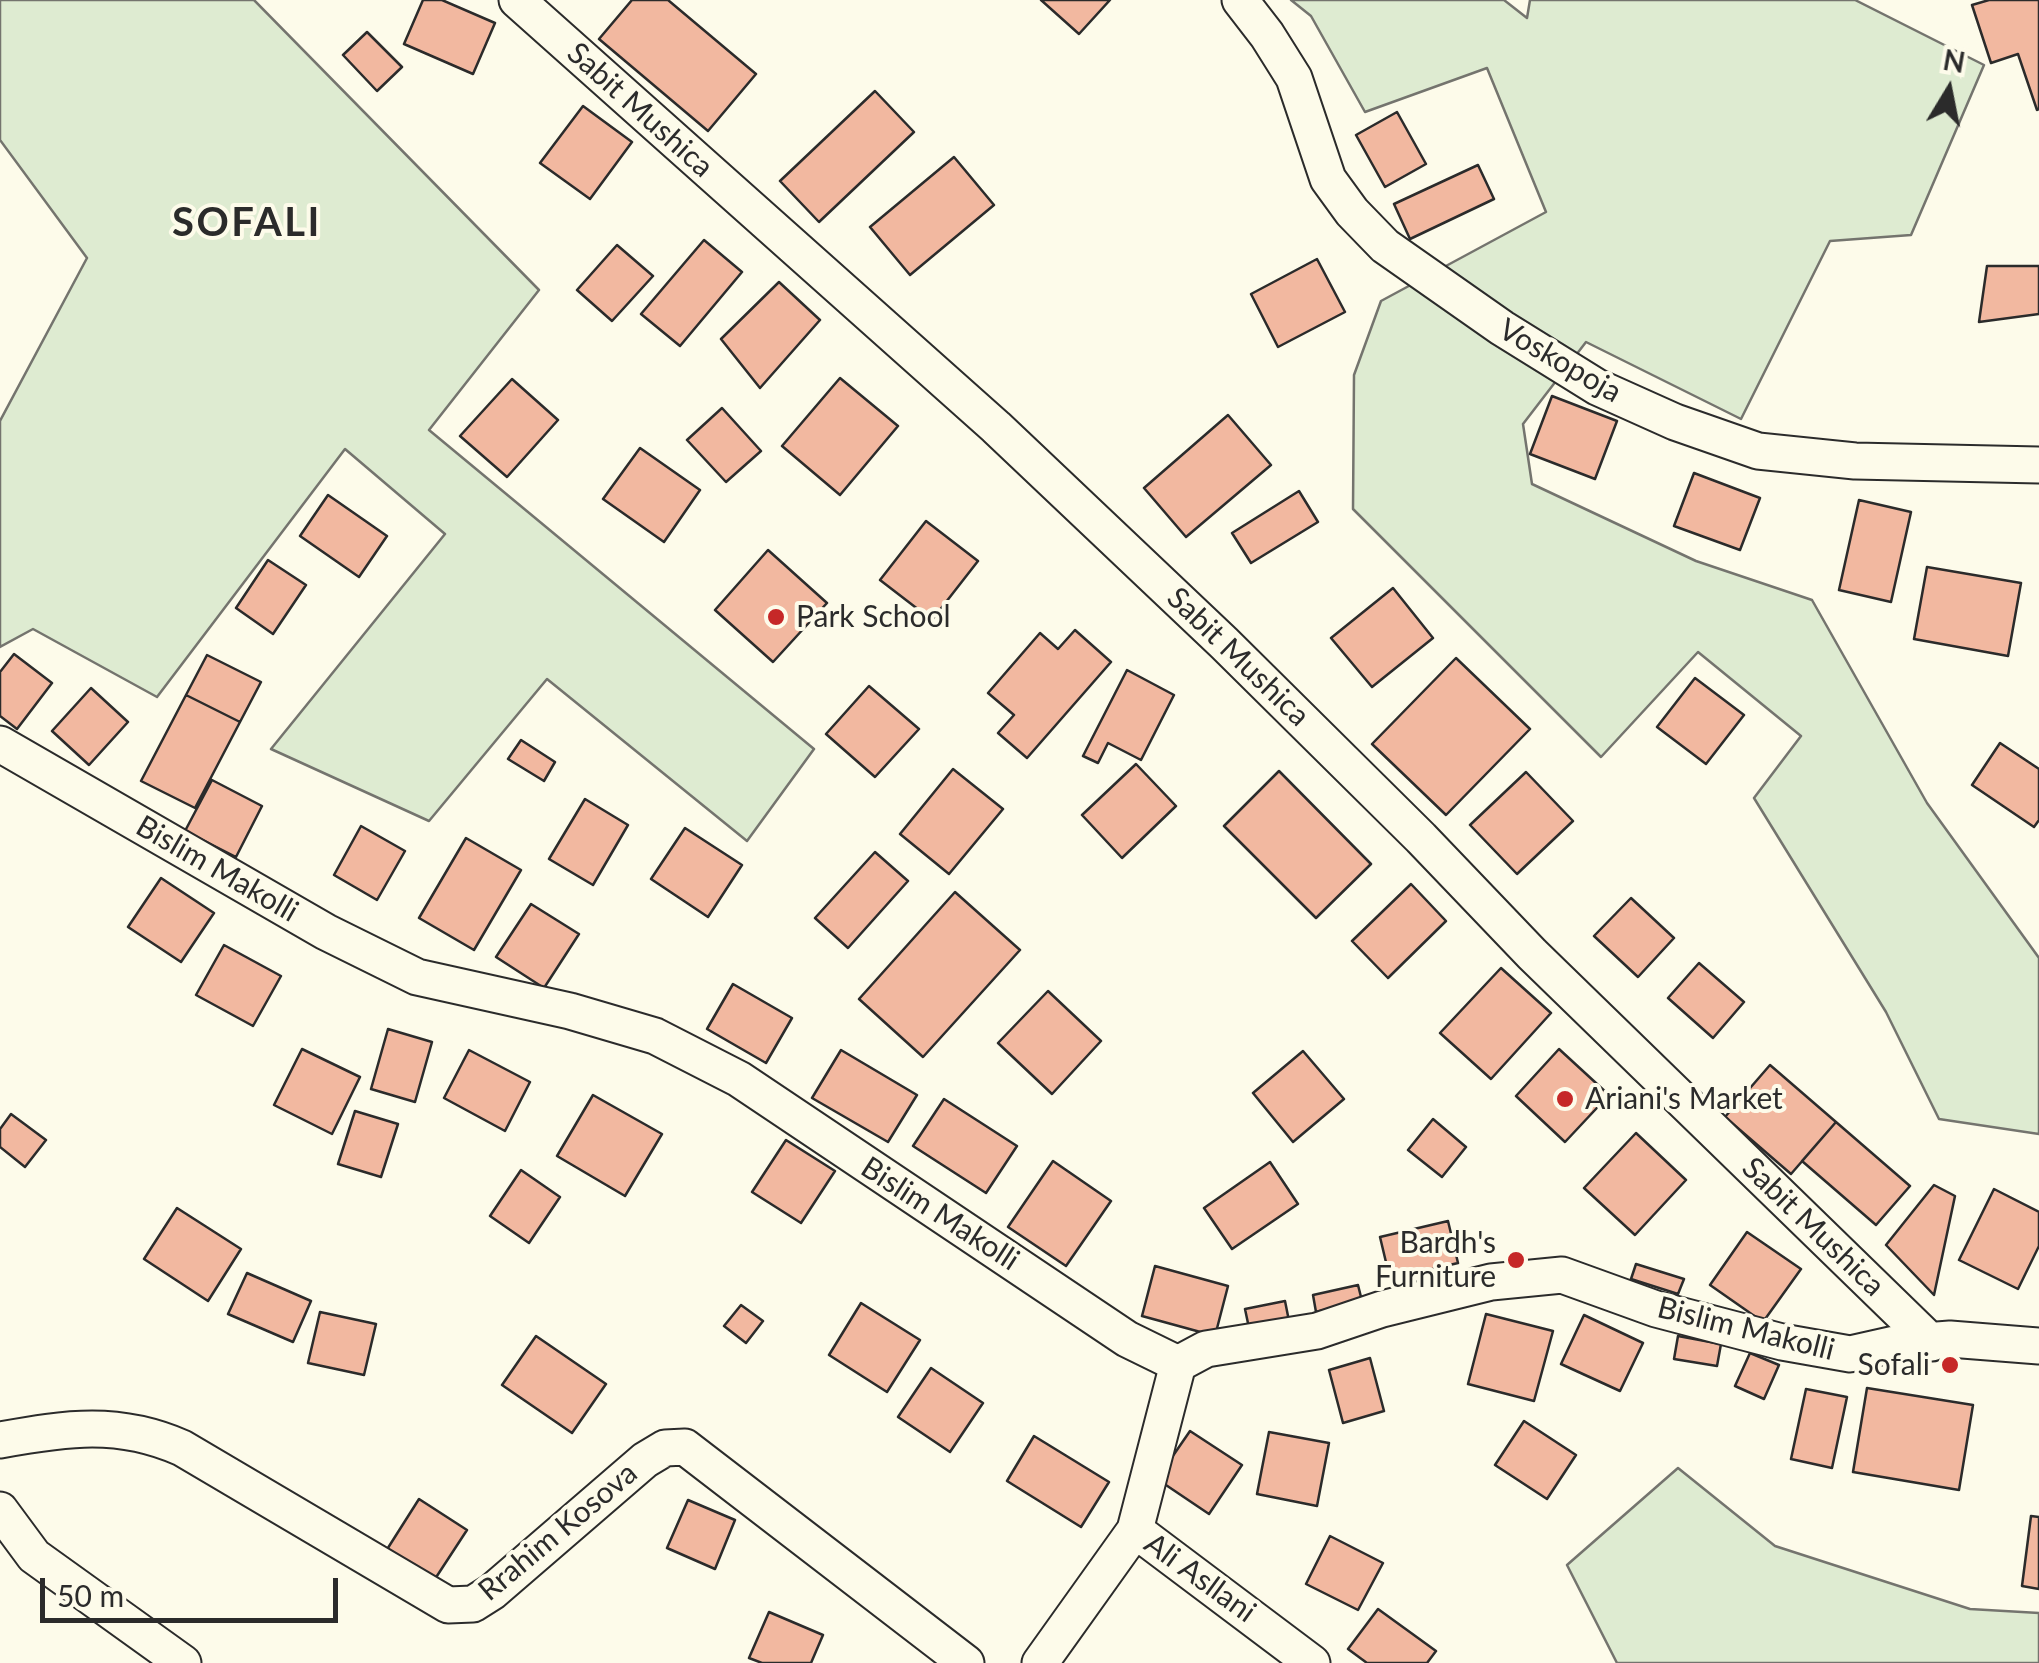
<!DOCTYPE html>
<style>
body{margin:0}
#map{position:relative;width:2039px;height:1663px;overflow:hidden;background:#fdfbea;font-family:Lato,sans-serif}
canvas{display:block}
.north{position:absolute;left:1899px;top:40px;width:100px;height:100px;-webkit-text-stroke:8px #fdfbea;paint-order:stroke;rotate:10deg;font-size:28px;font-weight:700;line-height:40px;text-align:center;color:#2b2b2b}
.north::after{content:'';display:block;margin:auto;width:35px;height:45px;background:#2b2b2b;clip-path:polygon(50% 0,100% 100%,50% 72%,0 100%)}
.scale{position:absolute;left:40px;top:1578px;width:298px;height:45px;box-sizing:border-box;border:5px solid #2b2b2b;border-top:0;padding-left:12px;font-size:30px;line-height:35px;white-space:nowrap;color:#2b2b2b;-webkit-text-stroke:8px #fdfbea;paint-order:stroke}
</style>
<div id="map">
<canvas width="2039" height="1663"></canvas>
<div class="north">N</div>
<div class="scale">50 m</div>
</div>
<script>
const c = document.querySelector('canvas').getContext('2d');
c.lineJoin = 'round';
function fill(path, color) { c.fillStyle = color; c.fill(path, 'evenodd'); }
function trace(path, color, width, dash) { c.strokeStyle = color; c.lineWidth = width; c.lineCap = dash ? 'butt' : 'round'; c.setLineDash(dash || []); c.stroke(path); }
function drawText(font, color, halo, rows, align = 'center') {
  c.font = font + ' Lato,sans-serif'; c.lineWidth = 8; c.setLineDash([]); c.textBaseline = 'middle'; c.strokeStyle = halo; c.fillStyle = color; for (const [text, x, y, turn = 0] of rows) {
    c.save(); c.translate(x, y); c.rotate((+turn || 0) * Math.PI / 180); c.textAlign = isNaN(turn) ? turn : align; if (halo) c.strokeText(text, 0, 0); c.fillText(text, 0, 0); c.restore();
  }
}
const green = new Path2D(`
 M 0,0 L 254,0 L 539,290 L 429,430 L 814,749 L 747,841 L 547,679 L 429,821 L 271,749 L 445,534 L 345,449 L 157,697 L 33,629 L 0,647 L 0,421 L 87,258 L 0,140 Z
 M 1291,0 L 1504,0 L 1527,18 L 1530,0 L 1855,0 L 1984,65 L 1911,235 L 1830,241 L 1741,419 L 1586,342 L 1523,424 L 1532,484 L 1696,561 L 1812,600 L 1927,803 L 2039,958 L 2039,1134 L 1939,1119 L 1886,1012 L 1754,798 L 1801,736 L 1698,652 L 1601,757 L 1353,509 L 1354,375 L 1381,301 L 1546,212 L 1487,68 L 1365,112 L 1311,16 Z
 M 1678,1468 L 1775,1546 L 1970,1609 L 2039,1613 L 2039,1663 L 1617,1663 L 1567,1565 Z`);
fill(green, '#deebd1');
trace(green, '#74746e', 2.5);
const building = new Path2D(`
 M 423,0 L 442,0 L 495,23 L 473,74 L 404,44 Z
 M 632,0 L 668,0 L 756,74 L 708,131 L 599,39 Z
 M 1041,0 L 1110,0 L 1079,34 Z
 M 1989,0 L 2039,0 L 2039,109 L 2037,110 L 2018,54 L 1991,63 L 1972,5 Z
 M 367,32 L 402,67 L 377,91 L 343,55 Z
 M 875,91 L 914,132 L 819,222 L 780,181 Z
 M 583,106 L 632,142 L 590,199 L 540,163 Z
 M 1397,112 L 1426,164 L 1385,187 L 1356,135 Z
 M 954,157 L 994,205 L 910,275 L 870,227 Z
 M 1478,165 L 1494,199 L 1410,239 L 1394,204 Z
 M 704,240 L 742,272 L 680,346 L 641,314 Z
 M 617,245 L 653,276 L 612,321 L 577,290 Z
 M 1317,259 L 1345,312 L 1278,347 L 1251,294 Z
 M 1987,266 L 2039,266 L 2039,314 L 1979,322 Z
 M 779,282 L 820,320 L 760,388 L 721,339 Z
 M 840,378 L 898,426 L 840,495 L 782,446 Z
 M 512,379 L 558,420 L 507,477 L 460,436 Z
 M 1552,396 L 1617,421 L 1595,479 L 1530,454 Z
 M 722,408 L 761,451 L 726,482 L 687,440 Z
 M 1228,415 L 1271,465 L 1186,537 L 1144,488 Z
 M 640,448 L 700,490 L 664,542 L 603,499 Z
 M 1694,473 L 1760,498 L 1740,550 L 1674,526 Z
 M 1299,491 L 1318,522 L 1251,563 L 1232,533 Z
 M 328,495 L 387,536 L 359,577 L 300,536 Z
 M 1859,500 L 1911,512 L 1891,602 L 1839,590 Z
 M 926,521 L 978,561 L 932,620 L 880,580 Z
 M 768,550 L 827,603 L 773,662 L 715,610 Z
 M 268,560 L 306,585 L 273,634 L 236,608 Z
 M 1927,567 L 2021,583 L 2008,656 L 1914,639 Z
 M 1393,588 L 1433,638 L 1372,687 L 1331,638 Z
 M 1075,630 L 1111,662 L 1027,758 L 998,733 L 1014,715 L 988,693 L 1040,633 L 1058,649 Z
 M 14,654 L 52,683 L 17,729 L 0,716 L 0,672 Z
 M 207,655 L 261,682 L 240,722 L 186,695 Z
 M 1456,658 L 1530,729 L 1446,815 L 1372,744 Z
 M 1127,670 L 1174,695 L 1141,760 L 1108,743 L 1098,763 L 1083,756 Z
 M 1695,678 L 1744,715 L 1706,764 L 1657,727 Z
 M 869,686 L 919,729 L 875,777 L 826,734 Z
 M 91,688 L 128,722 L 89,765 L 52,731 Z
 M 186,695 L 240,722 L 195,808 L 141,781 Z
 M 521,740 L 555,762 L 544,781 L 508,759 Z
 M 2000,743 L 2039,769 L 2039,820 L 2034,827 L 1972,785 Z
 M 1136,764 L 1176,806 L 1122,858 L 1082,815 Z
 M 953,769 L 1003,809 L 949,874 L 900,834 Z
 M 1279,771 L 1371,864 L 1316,918 L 1224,826 Z
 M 1526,772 L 1573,821 L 1517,874 L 1470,825 Z
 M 212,780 L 262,806 L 236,857 L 185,831 Z
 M 585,799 L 628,825 L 593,885 L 549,859 Z
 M 361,826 L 405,851 L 377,900 L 334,875 Z
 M 685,828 L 742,865 L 708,917 L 651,879 Z
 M 466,838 L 521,870 L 474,950 L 419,918 Z
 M 875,852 L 908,881 L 848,948 L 815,918 Z
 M 161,878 L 214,913 L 181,962 L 128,927 Z
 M 1411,884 L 1446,921 L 1388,978 L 1352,941 Z
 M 955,892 L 1020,950 L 923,1057 L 859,999 Z
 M 1631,898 L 1674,938 L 1638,977 L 1594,936 Z
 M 531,904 L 579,934 L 544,988 L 496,957 Z
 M 224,945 L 281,976 L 253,1026 L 196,995 Z
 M 1699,963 L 1744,1002 L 1713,1038 L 1668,998 Z
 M 1501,968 L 1551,1013 L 1491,1079 L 1440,1033 Z
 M 733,984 L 792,1018 L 766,1063 L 707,1029 Z
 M 1048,991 L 1101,1041 L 1052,1094 L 998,1043 Z
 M 388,1029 L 432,1042 L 415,1102 L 371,1089 Z
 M 302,1049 L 360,1077 L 332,1134 L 274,1105 Z
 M 1559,1049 L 1609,1095 L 1565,1142 L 1516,1096 Z
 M 469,1050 L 530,1082 L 505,1131 L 444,1098 Z
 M 841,1050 L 917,1095 L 888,1142 L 812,1098 Z
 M 1303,1051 L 1344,1099 L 1293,1142 L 1253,1093 Z
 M 1770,1065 L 1836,1122 L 1791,1174 L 1725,1117 Z
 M 593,1095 L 662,1134 L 625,1196 L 557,1156 Z
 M 944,1099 L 1017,1146 L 986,1193 L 913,1146 Z
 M 355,1111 L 398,1124 L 381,1177 L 338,1164 Z
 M 11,1114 L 46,1140 L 25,1167 L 0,1147 L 0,1129 Z
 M 1433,1119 L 1466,1147 L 1442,1177 L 1408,1150 Z
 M 1836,1122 L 1910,1186 L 1876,1225 L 1802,1161 Z
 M 1636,1133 L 1686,1180 L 1635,1235 L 1584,1188 Z
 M 786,1140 L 835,1171 L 801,1223 L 752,1192 Z
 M 1053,1161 L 1111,1201 L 1066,1266 L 1008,1227 Z
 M 1270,1162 L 1298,1204 L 1232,1249 L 1204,1208 Z
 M 521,1170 L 560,1197 L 529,1243 L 490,1216 Z
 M 1934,1185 L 1955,1196 L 1934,1295 L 1886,1245 Z
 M 1994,1189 L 2039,1212 L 2039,1246 L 2018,1289 L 1959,1260 Z
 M 177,1208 L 241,1249 L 208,1301 L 144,1259 Z
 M 1448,1221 L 1458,1263 L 1390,1279 L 1380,1237 Z
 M 1747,1232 L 1801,1269 L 1763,1322 L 1710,1285 Z
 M 1636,1264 L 1684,1279 L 1678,1294 L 1631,1279 Z
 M 1155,1266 L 1228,1286 L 1215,1336 L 1142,1316 Z
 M 247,1273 L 311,1301 L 293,1342 L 228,1314 Z
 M 1358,1285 L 1362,1301 L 1316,1312 L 1313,1295 Z
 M 1285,1301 L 1289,1321 L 1249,1328 L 1245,1309 Z
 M 861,1303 L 920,1340 L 887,1392 L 829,1355 Z
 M 741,1305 L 763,1321 L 746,1343 L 724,1326 Z
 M 320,1312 L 376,1324 L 364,1375 L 308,1363 Z
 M 1486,1314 L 1553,1331 L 1534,1401 L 1468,1384 Z
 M 1584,1315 L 1643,1343 L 1620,1391 L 1561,1364 Z
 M 536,1336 L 606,1384 L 572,1433 L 502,1385 Z
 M 1678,1336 L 1721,1344 L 1717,1366 L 1674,1359 Z
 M 1750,1353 L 1779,1365 L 1764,1399 L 1735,1386 Z
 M 1370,1358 L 1384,1411 L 1343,1423 L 1329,1370 Z
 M 931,1368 L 983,1403 L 950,1452 L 898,1417 Z
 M 1867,1388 L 1973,1405 L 1959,1490 L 1853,1472 Z
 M 1806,1389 L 1847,1397 L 1832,1468 L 1791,1459 Z
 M 1524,1421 L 1576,1455 L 1547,1499 L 1495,1465 Z
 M 1190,1431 L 1242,1465 L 1209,1514 L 1157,1479 Z
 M 1269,1432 L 1329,1443 L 1317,1506 L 1257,1494 Z
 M 1034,1436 L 1109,1482 L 1081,1527 L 1007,1481 Z
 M 419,1499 L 467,1530 L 433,1582 L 386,1551 Z
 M 688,1500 L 735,1520 L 715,1569 L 667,1548 Z
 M 2031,1516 L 2039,1517 L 2039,1589 L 2022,1586 Z
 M 1330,1536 L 1383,1563 L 1358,1610 L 1306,1584 Z
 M 1378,1609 L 1436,1651 L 1427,1663 L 1367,1663 L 1348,1649 Z
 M 769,1612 L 823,1635 L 811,1663 L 762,1663 L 749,1658 Z`);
fill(building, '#f2b8a0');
trace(building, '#2b2b2b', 2.5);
const street = new Path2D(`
 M 517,0 L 996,427 L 1224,643 L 1421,838 L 1532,954 L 1932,1343
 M 1240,0 L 1267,35 L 1294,78 L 1328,179 L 1352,212 L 1385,246 L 1502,328 L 1597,387 L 1675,422 L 1758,451 L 1855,461 L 2039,465
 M 0,744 L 326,932 L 417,977 L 570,1011 L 655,1036 L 739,1079 L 1127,1339 L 1178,1364 L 1206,1349 L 1317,1331 L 1382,1309 L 1491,1282 L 1562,1275 L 1656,1309 L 1782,1342 L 1850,1354 L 1899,1343 L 1950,1339 L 2039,1346
 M 0,1440 C 66,1428 119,1420 182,1448 L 448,1605 L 473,1604 L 492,1592 L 645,1460 L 665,1448 L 685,1447 L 966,1663
 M 0,1510 L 34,1556 L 183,1663
 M 1135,1530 L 1312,1663
 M 1040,1663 L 1135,1530 L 1178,1364`);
trace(street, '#2b2b2b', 39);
trace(street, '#fdfbea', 35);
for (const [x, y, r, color] of [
 [776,617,10,"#c62828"],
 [1565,1099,10,"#c62828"],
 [1516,1260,10,"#c62828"],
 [1950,1365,10,"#c62828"]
]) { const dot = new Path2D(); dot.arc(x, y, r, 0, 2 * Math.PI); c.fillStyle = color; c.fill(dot); trace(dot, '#fdfbea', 4); }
drawText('30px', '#2b2b2b', '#fdfbea', [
 ["Sabit Mushica",640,110,42],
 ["Voskopoja",1560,361,30],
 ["Sabit Mushica",1238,657,44],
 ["Bislim Makolli",217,869,30],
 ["Bislim Makolli",940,1214,33],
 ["Sabit Mushica",1813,1227,44],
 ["Bislim Makolli",1746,1329,14],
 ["Rrahim Kosova",558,1532,-40],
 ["Ali Asllani",1200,1578,36]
]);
drawText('30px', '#2b2b2b', '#fdfbea', [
 ["Park School",796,617],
 ["Ariani's Market",1585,1099],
 ["Bardh's",1496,1243,"right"],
 ["Furniture",1496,1277,"right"],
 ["Sofali",1930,1365,"right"]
], 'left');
c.letterSpacing = '2.5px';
drawText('bold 40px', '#2b2b2b', '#fdfbea', [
 ["SOFALI",247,223]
]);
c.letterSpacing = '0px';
</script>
